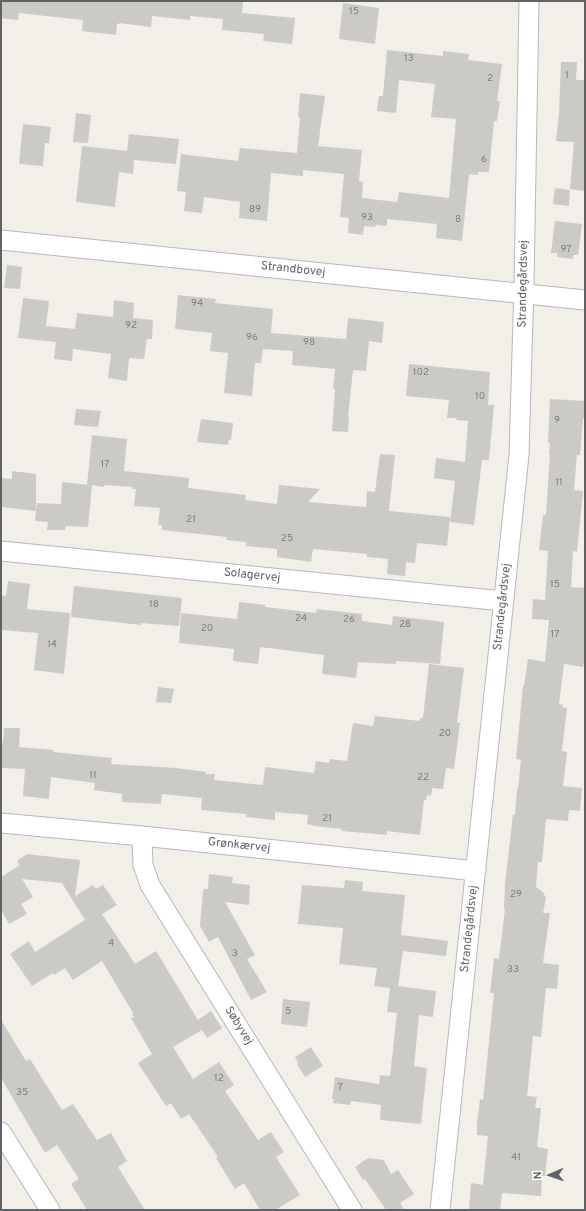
<!DOCTYPE html>
<meta charset="utf-8">
<style>
body{margin:0}
#map{position:relative;width:586px;height:1211px;overflow:hidden;background:#f1efe8;font-family:Overpass,sans-serif}
canvas{display:block}
.frame{position:absolute;inset:0;border:2px solid #5f6368;pointer-events:none}
.north{position:absolute;left:530px;top:1155px;width:40px;height:40px;-webkit-text-stroke:3px #fff;paint-order:stroke;rotate:268deg;font-size:11px;font-weight:700;line-height:16px;text-align:center;color:#5f6368}
.north::after{content:'';display:block;margin:auto;width:14px;height:18px;background:#5f6368;clip-path:polygon(50% 0,100% 100%,50% 72%,0 100%)}
</style>
<div id="map">
<canvas width="586" height="1211"></canvas>
<div class="frame"></div>
<div class="north">N</div>
</div>
<script>
const c = document.querySelector('canvas').getContext('2d');
c.lineJoin = 'round';
function fill(path, color) { c.fillStyle = color; c.fill(path, 'evenodd'); }
function trace(path, color, width, dash) { c.strokeStyle = color; c.lineWidth = width; c.lineCap = dash ? 'butt' : 'round'; c.setLineDash(dash || []); c.stroke(path); }
function drawText(font, color, halo, rows, align = 'center') {
  c.font = font + ' Overpass,sans-serif'; c.lineWidth = 3; c.setLineDash([]); c.textBaseline = 'middle'; c.strokeStyle = halo; c.fillStyle = color; for (const [text, x, y, turn = 0] of rows) {
    c.save(); c.translate(x, y); c.rotate((+turn || 0) * Math.PI / 180); c.textAlign = isNaN(turn) ? turn : align; if (halo) c.strokeText(text, 0, 0); c.fillText(text, 0, 0); c.restore();
  }
}
fill(new Path2D(`
 M 1,1 L 243,1 L 242,13 L 295,18 L 292,44 L 263,41 L 264,34 L 222,30 L 223,19 L 190,16 L 190,20 L 152,16 L 151,27 L 119,23 L 119,24 L 117,24 L 116,35 L 82,31 L 83,20 L 19,13 L 18,20 L 1,18 Z
 M 343,3 L 379,8 L 375,44 L 339,39 Z
 M 387,50 L 443,56 L 443,51 L 469,54 L 468,60 L 502,64 L 497,101 L 500,101 L 497,121 L 494,121 L 489,172 L 478,172 L 478,175 L 469,174 L 462,241 L 436,238 L 437,224 L 387,219 L 387,226 L 376,225 L 375,227 L 364,226 L 363,235 L 348,233 L 349,218 L 340,217 L 344,174 L 303,170 L 303,176 L 271,173 L 267,221 L 239,218 L 240,202 L 204,197 L 202,213 L 184,211 L 186,192 L 177,191 L 181,154 L 238,161 L 240,148 L 297,153 L 300,117 L 298,117 L 300,93 L 325,96 L 318,146 L 362,150 L 359,181 L 363,182 L 362,198 L 397,202 L 399,192 L 449,198 L 456,119 L 431,117 L 435,84 L 399,80 L 396,113 L 377,111 L 379,96 L 383,96 Z
 M 561,62 L 577,62 L 576,80 L 585,80 L 585,143 L 556,141 L 559,113 Z
 M 76,113 L 91,115 L 88,143 L 73,142 Z
 M 23,124 L 51,127 L 49,143 L 45,143 L 43,166 L 19,164 Z
 M 129,134 L 179,139 L 176,164 L 134,160 L 133,174 L 119,172 L 115,207 L 76,202 L 82,146 L 127,151 Z
 M 574,142 L 585,143 L 585,191 L 570,189 Z
 M 555,188 L 570,190 L 569,206 L 553,204 Z
 M 555,221 L 582,224 L 578,255 L 573,255 L 573,259 L 557,257 L 557,253 L 551,253 Z
 M 7,265 L 22,267 L 20,289 L 4,288 Z
 M 178,295 L 216,299 L 215,303 L 273,309 L 271,333 L 346,339 L 348,318 L 384,322 L 382,343 L 369,341 L 366,371 L 353,370 L 348,417 L 349,417 L 348,432 L 332,431 L 335,389 L 333,389 L 335,369 L 292,365 L 293,351 L 263,349 L 261,363 L 255,363 L 252,396 L 224,393 L 228,353 L 210,351 L 212,333 L 175,329 Z
 M 23,298 L 49,301 L 46,326 L 75,329 L 77,313 L 113,317 L 114,300 L 134,303 L 133,318 L 153,320 L 152,339 L 147,339 L 144,359 L 129,358 L 127,381 L 108,378 L 111,354 L 73,349 L 72,361 L 54,359 L 56,342 L 18,338 Z
 M 409,364 L 490,372 L 488,405 L 494,405 L 489,460 L 482,460 L 474,525 L 450,522 L 455,481 L 434,478 L 436,458 L 465,462 L 468,421 L 456,420 L 457,418 L 447,418 L 449,400 L 406,396 Z
 M 550,399 L 585,401 L 585,419 L 583,418 L 580,455 L 577,455 L 574,490 L 583,491 L 577,552 L 573,551 L 571,587 L 585,588 L 585,655 L 583,667 L 564,664 L 559,704 L 563,705 L 562,707 L 567,708 L 562,751 L 567,752 L 563,786 L 582,788 L 580,811 L 569,810 L 568,821 L 546,819 L 542,862 L 538,862 L 536,887 L 543,892 L 546,898 L 543,913 L 550,913 L 543,963 L 559,965 L 557,989 L 546,988 L 541,1037 L 533,1036 L 527,1096 L 537,1097 L 535,1108 L 541,1108 L 537,1147 L 548,1149 L 545,1176 L 542,1176 L 541,1196 L 502,1193 L 500,1210 L 469,1210 L 471,1183 L 483,1185 L 488,1136 L 477,1135 L 477,1123 L 480,1099 L 483,1100 L 494,993 L 490,993 L 494,958 L 499,959 L 505,909 L 504,909 L 505,884 L 513,814 L 515,815 L 517,789 L 518,789 L 521,760 L 516,759 L 523,686 L 524,686 L 528,659 L 545,662 L 549,620 L 532,619 L 533,599 L 545,600 L 548,551 L 539,550 L 543,515 L 546,515 L 550,454 L 549,454 L 550,443 L 548,443 Z
 M 76,409 L 101,411 L 98,427 L 74,425 Z
 M 201,419 L 233,423 L 231,440 L 229,439 L 228,445 L 197,442 Z
 M 92,435 L 127,439 L 124,471 L 189,478 L 188,488 L 246,495 L 245,500 L 277,504 L 279,485 L 320,489 L 308,502 L 366,507 L 367,491 L 375,492 L 380,454 L 395,455 L 389,511 L 450,517 L 447,546 L 417,543 L 415,563 L 406,562 L 405,576 L 387,574 L 388,559 L 367,557 L 367,554 L 313,549 L 311,562 L 277,557 L 277,549 L 246,546 L 246,542 L 227,540 L 227,537 L 162,530 L 162,525 L 158,525 L 160,508 L 134,506 L 136,489 L 132,489 L 133,487 L 104,485 L 104,487 L 92,485 L 88,527 L 66,526 L 65,530 L 47,530 L 48,522 L 35,521 L 37,503 L 61,504 L 62,482 L 90,485 L 87,485 Z
 M 12,471 L 36,474 L 36,511 L 1,507 L 1,478 L 12,479 Z
 M 8,581 L 30,584 L 27,609 L 70,613 L 64,674 L 34,670 L 38,633 L 1,630 L 1,595 L 6,596 Z
 M 74,586 L 182,598 L 179,626 L 141,623 L 141,625 L 71,617 Z
 M 239,602 L 266,605 L 265,607 L 316,613 L 317,609 L 362,614 L 362,621 L 392,625 L 393,616 L 444,622 L 440,664 L 396,661 L 396,664 L 358,662 L 356,678 L 322,674 L 324,655 L 260,647 L 258,664 L 233,661 L 234,649 L 179,643 L 181,613 L 237,619 Z
 M 429,664 L 464,668 L 457,723 L 460,723 L 454,769 L 446,768 L 443,789 L 432,788 L 431,796 L 427,795 L 426,800 L 424,800 L 420,835 L 387,831 L 387,835 L 342,831 L 342,829 L 315,826 L 307,824 L 308,815 L 275,812 L 275,820 L 246,817 L 246,814 L 201,810 L 202,798 L 162,794 L 161,804 L 122,802 L 122,794 L 94,790 L 95,783 L 51,777 L 49,799 L 23,796 L 25,769 L 1,768 L 1,743 L 3,743 L 4,728 L 20,728 L 19,747 L 54,750 L 53,752 L 112,758 L 111,764 L 176,768 L 206,772 L 206,774 L 215,774 L 214,780 L 263,785 L 265,767 L 314,773 L 316,761 L 329,763 L 330,759 L 347,761 L 353,723 L 373,726 L 375,716 L 420,721 L 420,718 L 423,718 Z
 M 158,687 L 174,689 L 171,703 L 156,702 Z
 M 27,854 L 80,860 L 75,896 L 93,885 L 96,889 L 103,885 L 117,905 L 102,914 L 135,964 L 156,951 L 198,1020 L 211,1011 L 222,1028 L 207,1038 L 202,1030 L 173,1047 L 193,1079 L 219,1062 L 234,1085 L 225,1091 L 258,1140 L 271,1132 L 284,1152 L 276,1157 L 300,1195 L 275,1210 L 260,1210 L 244,1183 L 235,1189 L 216,1158 L 218,1157 L 189,1114 L 181,1119 L 171,1103 L 166,1106 L 138,1063 L 152,1054 L 131,1018 L 134,1017 L 132,1014 L 133,1013 L 102,961 L 73,980 L 65,968 L 54,975 L 53,973 L 32,986 L 10,954 L 29,941 L 35,952 L 85,920 L 62,883 L 22,879 L 33,897 L 21,904 L 27,914 L 9,924 L 1,910 L 1,877 L 20,865 L 17,861 Z
 M 209,874 L 233,877 L 232,883 L 250,885 L 249,905 L 225,902 L 255,955 L 247,959 L 267,992 L 251,1000 L 218,937 L 209,942 L 200,926 L 203,891 L 204,889 L 208,889 Z
 M 345,880 L 363,882 L 362,891 L 405,895 L 401,935 L 448,941 L 446,956 L 403,951 L 398,986 L 436,991 L 433,1017 L 419,1015 L 414,1066 L 427,1068 L 421,1124 L 380,1120 L 381,1105 L 351,1101 L 350,1105 L 333,1103 L 334,1099 L 332,1099 L 335,1077 L 379,1084 L 380,1075 L 390,1076 L 397,1013 L 387,1012 L 390,988 L 374,986 L 377,968 L 339,964 L 343,928 L 298,924 L 302,885 L 344,888 Z
 M 283,999 L 310,1002 L 307,1027 L 281,1024 Z
 M 1,1020 L 26,1061 L 30,1059 L 62,1110 L 73,1104 L 97,1140 L 111,1133 L 127,1161 L 118,1167 L 145,1210 L 87,1210 L 71,1184 L 79,1179 L 57,1145 L 45,1153 L 1,1078 Z
 M 311,1047 L 323,1066 L 305,1077 L 297,1064 L 298,1063 L 295,1057 Z
 M 368,1158 L 384,1160 L 391,1174 L 398,1170 L 414,1194 L 400,1203 L 404,1210 L 386,1210 L 365,1179 L 363,1180 L 355,1167 Z`), '#cccac5');
const minor = new Path2D(`
 M 1,240 L 585,300
 M 1,551 L 503,601
 M 1,823 L 142,836 L 476,871
 M 142,836 L 143,865 L 150,885 L 352,1210
 M 1,1132 L 50,1210
 M 440,1210 L 519,455 L 524,284 L 529,1`);
trace(minor, '#b5b8bc', 21);
trace(minor, '#fff', 19);
drawText('10px', '#7a7d7f', null, [
 ["15",354,12],
 ["13",409,59],
 ["1",567,76],
 ["2",490,79],
 ["6",484,160],
 ["89",255,210],
 ["93",367,218],
 ["8",458,220],
 ["97",566,250],
 ["94",197,304],
 ["92",131,326],
 ["96",252,338],
 ["98",309,343],
 ["102",421,373],
 ["10",480,397],
 ["9",557,421],
 ["17",105,465],
 ["11",559,483],
 ["21",191,520],
 ["25",287,539],
 ["15",555,585],
 ["18",154,605],
 ["24",301,619],
 ["26",349,620],
 ["28",405,625],
 ["20",207,629],
 ["17",555,635],
 ["14",52,645],
 ["20",445,734],
 ["11",93,776],
 ["22",423,778],
 ["21",327,819],
 ["29",516,895],
 ["4",111,944],
 ["3",235,954],
 ["33",513,970],
 ["5",288,1012],
 ["12",219,1079],
 ["7",340,1088],
 ["35",22,1093],
 ["41",516,1158]
]);
drawText('12px', '#5f6368', '#fff', [
 ["Strandbovej",293,270,6],
 ["Strandegårdsvej",524,284,-89],
 ["Solagervej",252,576,6],
 ["Strandegårdsvej",503,607,-84],
 ["Grønkærvej",239,846,6],
 ["Strandegårdsvej",470,929,-84],
 ["Søbyvej",238,1026,58]
]);
</script>
